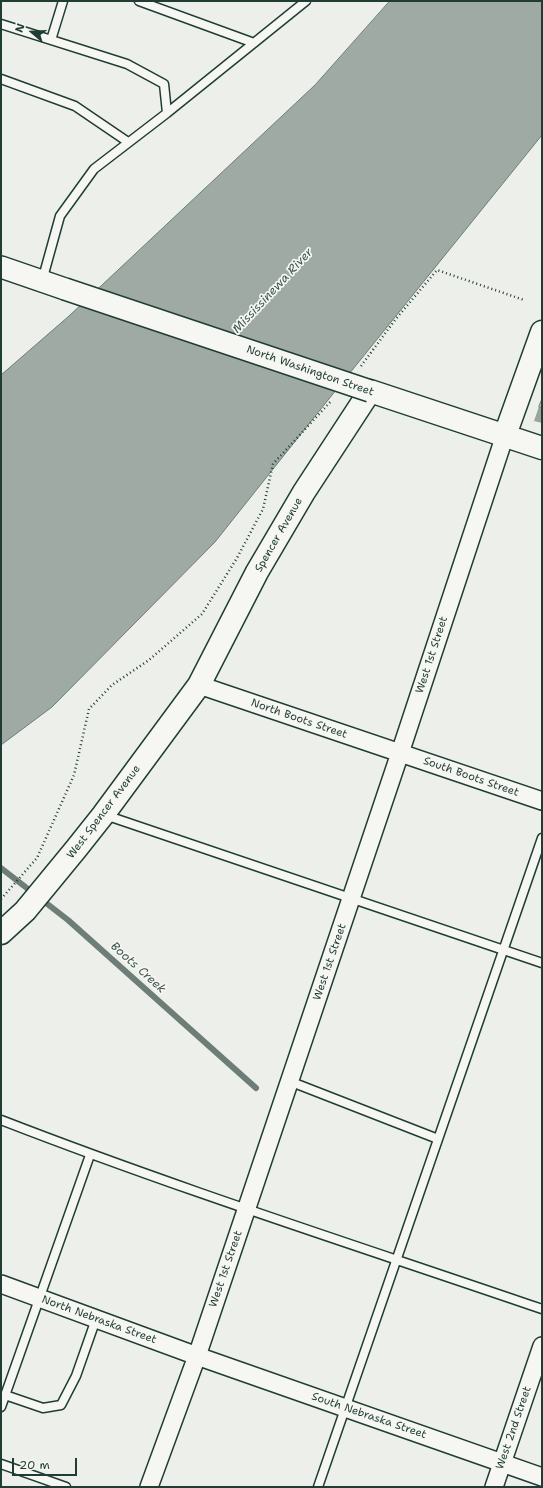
<!DOCTYPE html>
<style>
body{margin:0}
#map{position:relative;width:543px;height:1488px;overflow:hidden;background:#edefea;font-family:"Shantell Sans",sans-serif}
canvas{display:block}
.frame{position:absolute;inset:0;border:2px solid #1f3d34;pointer-events:none}
.north{position:absolute;left:12px;top:12px;width:40px;height:40px;-webkit-text-stroke:3px #f6f6f2;paint-order:stroke;rotate:289deg;font-size:11px;font-weight:700;line-height:16px;text-align:center;color:#1f3d34}
.north::after{content:'';display:block;margin:auto;width:14px;height:18px;background:#1f3d34;clip-path:polygon(50% 0,100% 100%,50% 72%,0 100%)}
.scale{position:absolute;left:12px;top:1458px;width:65px;height:18px;box-sizing:border-box;border:2px solid #1f3d34;border-top:0;padding-left:5px;font-size:12px;line-height:14px;white-space:nowrap;color:#1f3d34;-webkit-text-stroke:3px #f6f6f2;paint-order:stroke}
</style>
<div id="map">
<canvas width="543" height="1488"></canvas>
<div class="frame"></div>
<div class="north">N</div>
<div class="scale">20 m</div>
</div>
<script>
const c = document.querySelector('canvas').getContext('2d');
c.lineJoin = 'round';
function fill(path, color) { c.fillStyle = color; c.fill(path, 'evenodd'); }
function trace(path, color, width, dash) { c.strokeStyle = color; c.lineWidth = width; c.lineCap = dash ? 'butt' : 'round'; c.setLineDash(dash || []); c.stroke(path); }
function drawText(font, color, halo, rows, align = 'center') {
  c.font = font + ' "Shantell Sans",sans-serif'; c.lineWidth = 3.5; c.setLineDash([]); c.textBaseline = 'middle'; c.strokeStyle = halo; c.fillStyle = color; for (const [text, x, y, turn = 0] of rows) {
    c.save(); c.translate(x, y); c.rotate((+turn || 0) * Math.PI / 180); c.textAlign = isNaN(turn) ? turn : align; if (halo) c.strokeText(text, 0, 0); c.fillText(text, 0, 0); c.restore();
  }
}
const water = new Path2D(`
 M 390,1 L 542,1 L 542,135 L 324,405 L 215,542 L 52,707 L 1,745 L 1,375 L 69,316 L 315,85 Z`);
fill(water, '#9faaa4');
trace(water, '#6c7e77', 1);
trace(new Path2D(`
 M 1,868 L 68,920 L 256,1088`), '#6c7e77', 6);
const service = new Path2D(`
 M 139,1 L 254,43
 M 1,24 L 127,64 L 164,84 L 167,113 L 94,169 L 60,216 L 42,281
 M 51,40 L 63,1
 M 1,79 L 75,106 L 128,142
 M 167,113 L 306,1
 M 105,815 L 542,963
 M 289,1081 L 438,1139
 M 1,1120 C 179,1189 361,1247 542,1309
 M 5,1395 L 43,1408 L 61,1405 L 76,1376 L 96,1319
 M 1,1407 L 90,1155
 M 1,1464 L 66,1487
 M 318,1487 L 542,838`);
const minor = new Path2D(`
 M 199,685 L 542,801
 M 1,1284 L 197,1356 L 542,1477
 M 149,1487 L 197,1356 L 400,753 L 505,435
 M 494,1487 L 542,1346`);
const tertiary = new Path2D(`
 M 1,267 L 65,289`);
const secondary = new Path2D(`
 M 505,435 L 542,332
 M 1,933 L 25,911 L 76,849 L 103,815 L 199,685 L 257,572 L 304,492 L 370,391 L 542,448`);
trace(service, '#1f3d34', 11);
trace(minor, '#1f3d34', 20);
trace(tertiary, '#1f3d34', 24);
trace(secondary, '#1f3d34', 25);
trace(new Path2D(`
 M 361,366 L 395,320 L 437,270 L 524,300
 M 1,899 L 37,858 L 74,775 L 89,709 L 112,685 L 149,660 L 202,614 L 237,558 L 263,509 L 273,464 L 332,400`), '#1f3d34', 2.5, [1, 3]);
trace(service, '#f6f6f2', 8);
trace(minor, '#f6f6f2', 17);
trace(tertiary, '#f6f6f2', 21);
trace(secondary, '#f6f6f2', 22);
const tertiaryBridge = new Path2D(`
 M 65,289 L 370,391`);
trace(tertiaryBridge, '#1f3d34', 24, []);
trace(tertiaryBridge, '#f6f6f2', 21);
fill(new Path2D(`
 M 542,398 L 542,423 L 534,421 Z`), '#9ba39e');
const building = new Path2D(`
 M 542,399 L 542,408 L 539,407 Z`);
fill(building, '#b4bdb8');
trace(building, '#7e8481', 1);
drawText('11px', '#1f3d34', '#f6f6f2', [
 ["North Washington Street",310,371,19],
 ["Spencer Avenue",279,535,-60],
 ["West 1st Street",432,655,-72],
 ["North Boots Street",299,719,19],
 ["South Boots Street",471,777,19],
 ["West Spencer Avenue",104,812,-53],
 ["West 1st Street",330,962,-71],
 ["West 1st Street",226,1269,-71],
 ["North Nebraska Street",99,1320,20],
 ["South Nebraska Street",369,1416,19],
 ["West 2nd Street",514,1428,-71]
]);
drawText('italic 12px', '#3f5850', '#f6f6f2', [
 ["Mississinewa River",273,291,-47],
 ["Boots Creek",138,968,42]
]);
</script>
